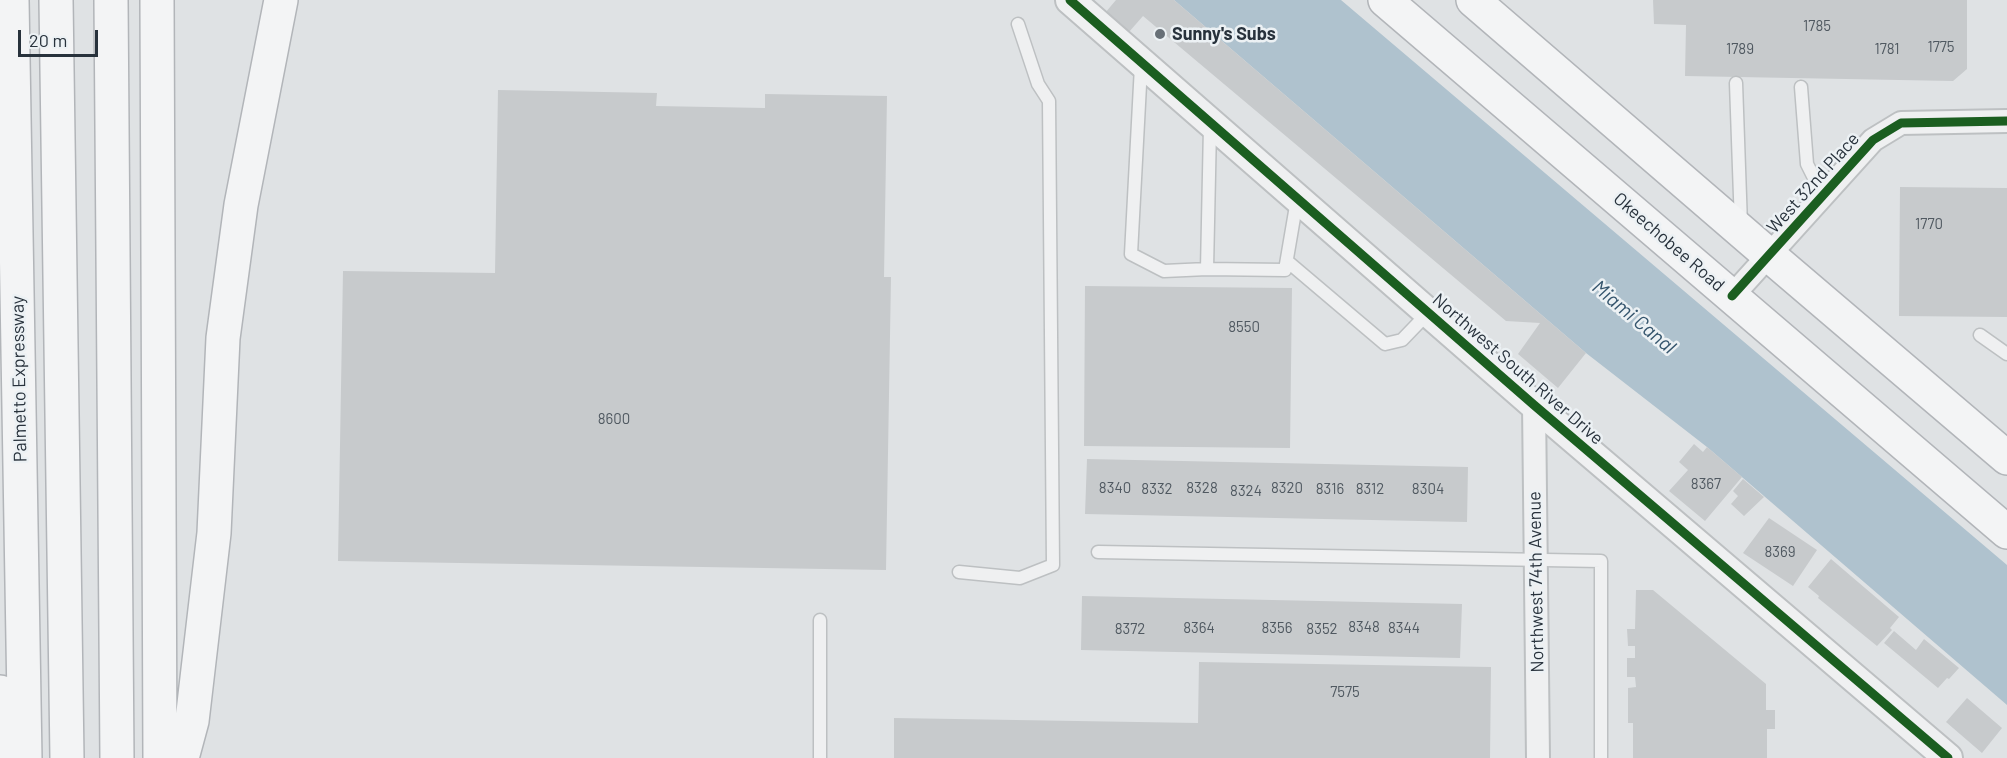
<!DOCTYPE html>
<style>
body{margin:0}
#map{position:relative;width:2007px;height:758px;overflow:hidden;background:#dfe2e4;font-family:Barlow,sans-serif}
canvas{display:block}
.scale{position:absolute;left:18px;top:30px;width:80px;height:27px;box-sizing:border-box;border:3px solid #28323c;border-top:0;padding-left:8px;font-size:18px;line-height:21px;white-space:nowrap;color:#28323c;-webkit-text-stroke:4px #ecf1f4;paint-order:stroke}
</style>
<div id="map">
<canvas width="2007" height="758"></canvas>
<div class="scale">20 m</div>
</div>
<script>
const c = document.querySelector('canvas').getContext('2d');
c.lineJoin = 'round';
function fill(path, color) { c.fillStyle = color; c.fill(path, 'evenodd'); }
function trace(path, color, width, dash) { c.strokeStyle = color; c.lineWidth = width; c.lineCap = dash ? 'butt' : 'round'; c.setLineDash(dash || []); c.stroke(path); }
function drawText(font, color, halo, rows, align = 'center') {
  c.font = font + ' Barlow,sans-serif'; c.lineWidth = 5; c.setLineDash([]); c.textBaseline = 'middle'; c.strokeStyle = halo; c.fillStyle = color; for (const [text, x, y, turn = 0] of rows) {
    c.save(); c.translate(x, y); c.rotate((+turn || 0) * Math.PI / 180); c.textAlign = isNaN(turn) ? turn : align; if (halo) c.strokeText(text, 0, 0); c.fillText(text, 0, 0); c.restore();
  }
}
fill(new Path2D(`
 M 1174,0 L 1341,0 L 2007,565 L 2007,705 L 1707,447 L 1586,353 Z`), '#afc2ce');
fill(new Path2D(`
 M 1116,0 L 1174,0 L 1586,353 L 1558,388 L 1518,354 L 1540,323 L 1506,321 L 1143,16 L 1129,32 L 1105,13 Z
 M 1653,0 L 1967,0 L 1967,69 L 1953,81 L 1685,76 L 1686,25 L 1654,24 Z
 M 498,90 L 657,93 L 656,106 L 765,108 L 765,94 L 887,96 L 884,277 L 891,277 L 886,570 L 338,561 L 343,271 L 495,273 Z
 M 1900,187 L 2007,188 L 2007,317 L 1899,316 Z
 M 1085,286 L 1292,288 L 1290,448 L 1084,446 Z
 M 1694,444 L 1703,452 L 1707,447 L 1742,477 L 1705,521 L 1669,491 L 1688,470 L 1679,462 Z
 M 1087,459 L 1468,467 L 1467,522 L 1085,514 Z
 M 1743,479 L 1764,497 L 1744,516 L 1731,504 L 1738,496 L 1733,491 Z
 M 1769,518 L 1817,550 L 1793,586 L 1743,553 Z
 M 1831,559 L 1899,617 L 1890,628 L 1892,630 L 1877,646 L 1818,598 L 1819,596 L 1808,587 Z
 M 1636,590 L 1653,590 L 1766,684 L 1766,710 L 1775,710 L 1775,729 L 1767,729 L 1767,758 L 1633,758 L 1633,723 L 1628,723 L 1628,688 L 1636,687 L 1635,677 L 1627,677 L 1627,658 L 1635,658 L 1635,646 L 1628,646 L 1627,629 L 1635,629 Z
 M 1082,596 L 1462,604 L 1460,658 L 1081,650 Z
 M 1894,631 L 1916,650 L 1924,639 L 1959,668 L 1949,679 L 1947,678 L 1938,688 L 1884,643 Z
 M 1199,662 L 1491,667 L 1490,758 L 894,758 L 894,718 L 1198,723 Z
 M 1967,698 L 2002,728 L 1982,753 L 1946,722 Z`), '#c7cacc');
const service = new Path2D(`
 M 1141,66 L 1131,254 L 1164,271 L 1207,269 L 1285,270 L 1297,200
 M 1736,83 L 1741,225
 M 1801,87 L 1807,164 L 1823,196
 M 1287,261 L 1385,344 L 1402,340 L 1428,313
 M 1207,269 L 1210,127
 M 1980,335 L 2007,354
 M 1098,552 L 1601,561 L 1601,758
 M 959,572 L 1020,578 L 1053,565 L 1049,101 L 1038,84 L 1018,24
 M 820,620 L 820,758`);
const minor = new Path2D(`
 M 1732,296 L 1873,140 L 1901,123 L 2007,121
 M 1534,405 L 1538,758`);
const tertiary = new Path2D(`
 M 1070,0 L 1534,405 L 1948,758`);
const trunk = new Path2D(`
 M 1385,0 L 2007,532
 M 1473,0 L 1770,256 L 2007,458`);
const motorway = new Path2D(`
 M 12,0 L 25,758
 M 56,0 L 67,758
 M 111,0 L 117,758
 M 157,0 L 160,758
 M 0,692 L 8,750
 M 182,758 L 192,721 L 214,533 L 223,338 L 241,205 L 281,0`);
trace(service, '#bdc0c2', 15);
trace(minor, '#bdc0c2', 26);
trace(tertiary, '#bdc0c2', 32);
trace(trunk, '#b2b5b9', 36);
trace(motorway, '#b2b5b9', 36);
trace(service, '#eff0f1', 12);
trace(minor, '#eff0f1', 22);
trace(tertiary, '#eff0f1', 28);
trace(trunk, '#f3f4f5', 33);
trace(motorway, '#f3f4f5', 33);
trace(new Path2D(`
 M 1070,0 L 1534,405 L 1948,758
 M 1732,296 L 1873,140 L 1901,123 L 2007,121`), '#1b5e20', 9);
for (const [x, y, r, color] of [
 [1160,34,6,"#687077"]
]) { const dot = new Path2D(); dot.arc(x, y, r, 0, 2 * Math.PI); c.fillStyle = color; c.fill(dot); trace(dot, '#ecf1f4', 2); }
drawText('15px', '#505961', null, [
 ["1785",1817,26],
 ["1775",1941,47],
 ["1789",1740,49],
 ["1781",1887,49],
 ["1770",1929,224],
 ["8550",1244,327],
 ["8600",614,419],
 ["8367",1706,484],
 ["8340",1115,488],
 ["8328",1202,488],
 ["8320",1287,488],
 ["8332",1157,489],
 ["8316",1330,489],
 ["8312",1370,489],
 ["8304",1428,489],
 ["8324",1246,491],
 ["8369",1780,552],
 ["8348",1364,627],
 ["8364",1199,628],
 ["8356",1277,628],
 ["8344",1404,628],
 ["8372",1130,629],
 ["8352",1322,629],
 ["7575",1345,692]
]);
drawText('bold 18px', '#28323c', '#ecf1f4', [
 ["Sunny's Subs",1172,34]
], 'left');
drawText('18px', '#28323c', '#ecf1f4', [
 ["West 32nd Place",1813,183,-48],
 ["Okeechobee Road",1669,242,41],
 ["Northwest South River Drive",1518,369,41],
 ["Palmetto Expressway",19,379,-91],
 ["Northwest 74th Avenue",1536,582,-91]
]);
drawText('italic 20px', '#35556d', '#ecf1f4', [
 ["Miami Canal",1634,317,40]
]);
</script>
